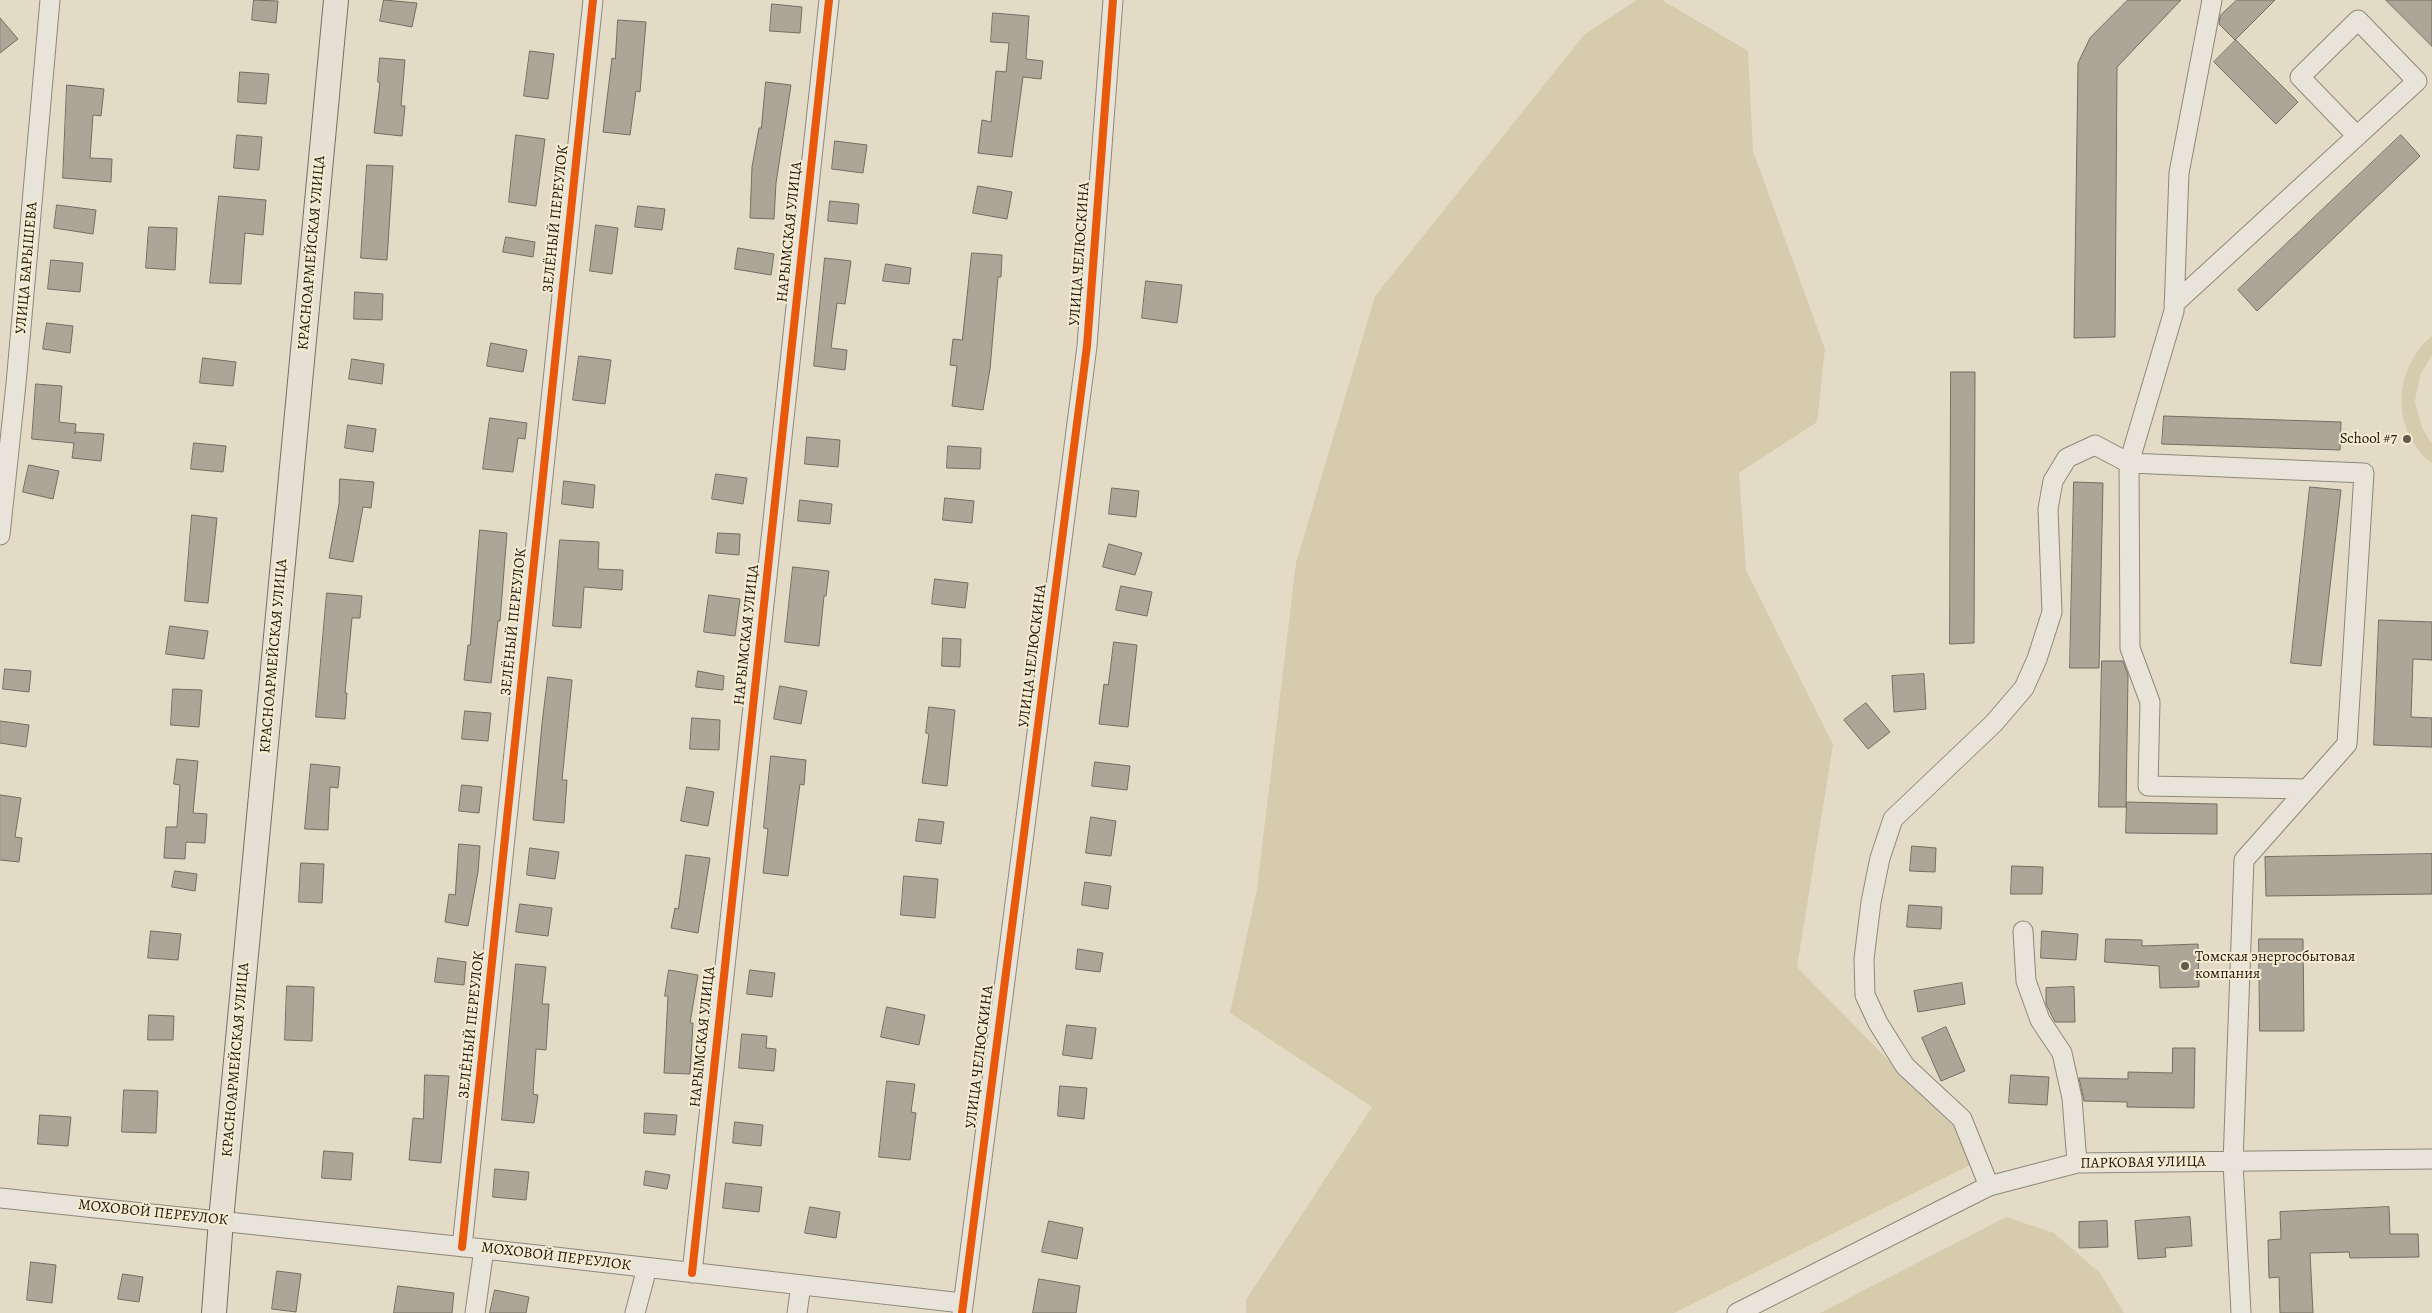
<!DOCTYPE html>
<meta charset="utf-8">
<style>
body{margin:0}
canvas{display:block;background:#e3dbc5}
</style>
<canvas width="2432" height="1313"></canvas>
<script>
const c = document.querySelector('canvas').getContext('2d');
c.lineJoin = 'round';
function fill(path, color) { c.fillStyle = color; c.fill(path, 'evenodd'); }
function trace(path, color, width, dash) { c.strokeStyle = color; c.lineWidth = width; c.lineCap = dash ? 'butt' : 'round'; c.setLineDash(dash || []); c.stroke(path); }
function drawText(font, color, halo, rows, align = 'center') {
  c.font = font + ' Alegreya,serif'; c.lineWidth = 4; c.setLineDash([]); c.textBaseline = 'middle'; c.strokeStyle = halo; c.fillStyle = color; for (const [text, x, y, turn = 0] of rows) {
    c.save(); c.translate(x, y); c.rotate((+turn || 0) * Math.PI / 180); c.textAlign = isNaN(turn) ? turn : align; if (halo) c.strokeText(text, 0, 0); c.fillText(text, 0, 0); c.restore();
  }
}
fill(new Path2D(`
 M 1637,0 L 1662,0 L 1748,51 L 1753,151 L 1825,349 L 1817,422 L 1739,473 L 1746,570 L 1833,745 L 1797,967 L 1984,1158 L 1674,1313 L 1246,1313 L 1246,1300 L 1372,1107 L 1230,1013 L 1257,889 L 1296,563 L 1375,296 L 1584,35 Z
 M 2432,336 L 2432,355 L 2420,375 L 2415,401 L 2422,428 L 2432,444 L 2432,463 C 2390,431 2393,368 2432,336 Z
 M 2006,1217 L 2054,1233 L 2100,1273 L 2124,1313 L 1820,1313 Z`), '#d6cbad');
const building = new Path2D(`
 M 254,0 L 278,1 L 276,23 L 252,20 Z
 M 384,0 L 417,3 L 412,27 L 380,21 Z
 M 2128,0 L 2181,0 L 2117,67 L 2115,337 L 2074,338 L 2078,63 L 2090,38 Z
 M 2237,0 L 2275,0 L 2235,40 L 2219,24 L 2220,16 Z
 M 2386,0 L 2432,0 L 2432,46 Z
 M 772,4 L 802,7 L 800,33 L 770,31 Z
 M 993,13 L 1029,16 L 1026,59 L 1043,61 L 1041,79 L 1023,77 L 1012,157 L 978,153 L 982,120 L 991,122 L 996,71 L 1006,72 L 1009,43 L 991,42 Z
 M 0,18 L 18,39 L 0,53 Z
 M 618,20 L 646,22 L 640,92 L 636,91 L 630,135 L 603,132 L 612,58 L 615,59 Z
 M 2236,40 L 2298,102 L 2276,124 L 2214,62 Z
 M 530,51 L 554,54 L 548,99 L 524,96 Z
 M 380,58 L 405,60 L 401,106 L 405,106 L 402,136 L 374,133 L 380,83 L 378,82 Z
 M 240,72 L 269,74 L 266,104 L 238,102 Z
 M 766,82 L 791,85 L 776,183 L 774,219 L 750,218 L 752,167 L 759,128 L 761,128 Z
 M 67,85 L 104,89 L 101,116 L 93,115 L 90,158 L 112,159 L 111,182 L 63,178 Z
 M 237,135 L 262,137 L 259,170 L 234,168 Z
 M 516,135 L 545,139 L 536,206 L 509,202 Z
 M 2401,135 L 2420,156 L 2257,311 L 2238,290 Z
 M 835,141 L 867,145 L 863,173 L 832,169 Z
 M 367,165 L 393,166 L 387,260 L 361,258 Z
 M 978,186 L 1012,192 L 1007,219 L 973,213 Z
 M 219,196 L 266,200 L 263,235 L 245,233 L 241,284 L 210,283 Z
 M 830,201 L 859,204 L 857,224 L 828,221 Z
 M 57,205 L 96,210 L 93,234 L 54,228 Z
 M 638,206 L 665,209 L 662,230 L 635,227 Z
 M 596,225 L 618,228 L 612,274 L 590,271 Z
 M 149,227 L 177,228 L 175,270 L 146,268 Z
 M 506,237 L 535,242 L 533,257 L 503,252 Z
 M 738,248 L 774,254 L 771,275 L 735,269 Z
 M 972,253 L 1002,255 L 1001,277 L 998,277 L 990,369 L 983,410 L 952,406 L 957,366 L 950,365 L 953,339 L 962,340 Z
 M 825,258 L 851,261 L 845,304 L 837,303 L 831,348 L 847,350 L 845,370 L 814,366 Z
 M 51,260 L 83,263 L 80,292 L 48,289 Z
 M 886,264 L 911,268 L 909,284 L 883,281 Z
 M 1146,281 L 1182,285 L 1177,323 L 1142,318 Z
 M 355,292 L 383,294 L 382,320 L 354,319 Z
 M 47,323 L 73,326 L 70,353 L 43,349 Z
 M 491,343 L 527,350 L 523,372 L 487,366 Z
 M 579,356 L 611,360 L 605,404 L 573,400 Z
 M 203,358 L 236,362 L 233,386 L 200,383 Z
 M 352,359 L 384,364 L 382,384 L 349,379 Z
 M 1951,372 L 1975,372 L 1974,643 L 1950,644 Z
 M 36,384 L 62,386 L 59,422 L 76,424 L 75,434 L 75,432 L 104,434 L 101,461 L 72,458 L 74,443 L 32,439 Z
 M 2164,416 L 2341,422 L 2340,450 L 2162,444 Z
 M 490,418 L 527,423 L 525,439 L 518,438 L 513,472 L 483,469 Z
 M 348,425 L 376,429 L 373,452 L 345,448 Z
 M 807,437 L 840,440 L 838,467 L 805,464 Z
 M 194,443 L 226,446 L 223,472 L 191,469 Z
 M 948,446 L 981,448 L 980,469 L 947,468 Z
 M 29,465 L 59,471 L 53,499 L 23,492 Z
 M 716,474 L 747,478 L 743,504 L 712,499 Z
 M 340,479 L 374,482 L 371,508 L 363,507 L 353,562 L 329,558 L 339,504 Z
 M 564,481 L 595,485 L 593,508 L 562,504 Z
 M 2074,482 L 2103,483 L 2099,668 L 2070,668 Z
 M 2310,487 L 2341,490 L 2321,666 L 2291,663 Z
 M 1112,488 L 1139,491 L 1136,517 L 1109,514 Z
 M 945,498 L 974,501 L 972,523 L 943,520 Z
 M 800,500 L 832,504 L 830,524 L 798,521 Z
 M 192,515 L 217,518 L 208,603 L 185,601 Z
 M 480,530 L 507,533 L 500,621 L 498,621 L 491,683 L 464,680 L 468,645 L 470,645 Z
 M 718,533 L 740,534 L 739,555 L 716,553 Z
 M 560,540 L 599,542 L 598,569 L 623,570 L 622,590 L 584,587 L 581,628 L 553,626 Z
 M 1109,544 L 1142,553 L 1135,575 L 1103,567 Z
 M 793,567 L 829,571 L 826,596 L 824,596 L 819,646 L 785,642 Z
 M 935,579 L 968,583 L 965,608 L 932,604 Z
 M 1121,586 L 1152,592 L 1147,616 L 1116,610 Z
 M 327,593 L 362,596 L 360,618 L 352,618 L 345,693 L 347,693 L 345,719 L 316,717 Z
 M 709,595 L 740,599 L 735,636 L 704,632 Z
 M 2379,620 L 2432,622 L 2432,660 L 2413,659 L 2411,717 L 2432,718 L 2432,747 L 2374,745 Z
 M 170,626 L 208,631 L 204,659 L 166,654 Z
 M 943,638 L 961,639 L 960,667 L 942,666 Z
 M 1114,642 L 1137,645 L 1128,727 L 1099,724 L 1104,684 L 1108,685 Z
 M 2102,661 L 2123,661 L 2128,675 L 2126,807 L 2099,807 Z
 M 5,669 L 31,671 L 29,692 L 3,689 Z
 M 698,671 L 724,676 L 723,690 L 696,687 Z
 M 1924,674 L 1926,709 L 1894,712 L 1892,676 Z
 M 548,677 L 572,680 L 562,780 L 567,780 L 564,823 L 533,820 L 542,724 Z
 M 780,686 L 807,691 L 801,724 L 774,719 Z
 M 173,689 L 202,690 L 199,727 L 171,725 Z
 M 1866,703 L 1890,732 L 1868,749 L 1844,720 Z
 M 929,707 L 955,710 L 947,786 L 922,783 L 929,734 L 926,733 Z
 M 465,711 L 491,713 L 488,741 L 462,739 Z
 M 692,718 L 720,720 L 719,750 L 690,749 Z
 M 0,721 L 29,725 L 26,747 L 0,743 Z
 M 771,756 L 806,760 L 804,785 L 800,784 L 788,876 L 763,873 L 768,829 L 764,828 Z
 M 177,759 L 198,761 L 193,813 L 207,814 L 205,843 L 186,842 L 185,859 L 164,858 L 166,827 L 177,827 L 180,785 L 174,784 Z
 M 1095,762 L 1130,766 L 1127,790 L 1092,786 Z
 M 311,764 L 340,767 L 338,788 L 330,787 L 328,830 L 305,829 Z
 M 462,785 L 482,787 L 479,813 L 459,811 Z
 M 687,787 L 714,792 L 708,826 L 681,821 Z
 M 0,795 L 21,798 L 15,837 L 22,838 L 19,862 L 0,860 Z
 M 2127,802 L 2217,804 L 2217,834 L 2126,833 Z
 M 1091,817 L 1116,821 L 1111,856 L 1086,853 Z
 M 919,819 L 944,822 L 941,844 L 916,841 Z
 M 459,844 L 480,846 L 478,872 L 468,926 L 445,922 L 449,894 L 455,895 Z
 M 1912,846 L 1936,848 L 1935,872 L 1910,871 Z
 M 530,848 L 559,852 L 555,879 L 527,875 Z
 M 2432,854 L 2432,894 L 2266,896 L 2265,857 Z
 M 686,855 L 710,858 L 698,933 L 671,928 L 675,908 L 678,909 Z
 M 301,863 L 324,864 L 322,903 L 299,902 Z
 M 2012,866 L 2043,867 L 2042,894 L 2011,894 Z
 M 175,871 L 197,874 L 195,891 L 172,887 Z
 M 904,876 L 938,879 L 935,918 L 901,915 Z
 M 1085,882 L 1111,886 L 1108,909 L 1082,905 Z
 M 520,904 L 552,908 L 548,936 L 516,932 Z
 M 1909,905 L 1942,907 L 1941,929 L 1907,927 Z
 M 151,931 L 181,934 L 178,960 L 148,958 Z
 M 2042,931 L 2078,934 L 2076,960 L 2041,958 Z
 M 2106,939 L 2142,940 L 2142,946 L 2198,944 L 2199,987 L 2160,988 L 2159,966 L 2105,962 Z
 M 2259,939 L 2303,939 L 2304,1031 L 2260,1031 Z
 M 1078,949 L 1103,953 L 1100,972 L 1076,969 Z
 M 438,958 L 466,962 L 464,985 L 435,982 Z
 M 516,964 L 546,967 L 542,1004 L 549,1004 L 546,1050 L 536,1049 L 533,1094 L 538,1095 L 534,1123 L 502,1120 Z
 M 669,970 L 698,975 L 690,1023 L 693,1023 L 690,1074 L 664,1073 L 668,996 L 665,996 Z
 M 750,970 L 775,973 L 772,997 L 747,994 Z
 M 1962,983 L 1965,1004 L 1918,1012 L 1914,991 Z
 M 287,986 L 314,987 L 312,1041 L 285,1040 Z
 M 2074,987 L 2075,1022 L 2055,1022 L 2046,1004 L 2046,988 Z
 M 887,1007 L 925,1015 L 919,1045 L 881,1037 Z
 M 149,1015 L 174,1016 L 173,1040 L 148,1040 Z
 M 1067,1025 L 1096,1028 L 1092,1059 L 1063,1055 Z
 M 1946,1027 L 1965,1071 L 1941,1081 L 1922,1038 Z
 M 742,1034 L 767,1036 L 766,1048 L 776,1049 L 774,1071 L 739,1068 Z
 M 2173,1048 L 2195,1048 L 2194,1108 L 2127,1107 L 2127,1102 L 2084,1101 L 2079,1078 L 2128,1079 L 2128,1072 L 2172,1073 Z
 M 425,1075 L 449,1076 L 441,1163 L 409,1160 L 413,1118 L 423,1119 Z
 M 2011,1075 L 2049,1077 L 2047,1105 L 2009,1103 Z
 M 887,1081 L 915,1084 L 911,1112 L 916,1113 L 910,1160 L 879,1157 Z
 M 1060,1086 L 1087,1088 L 1084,1119 L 1058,1116 Z
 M 124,1090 L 158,1091 L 156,1133 L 122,1132 Z
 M 645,1113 L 677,1115 L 675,1135 L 644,1133 Z
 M 40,1115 L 71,1117 L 68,1146 L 38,1144 Z
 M 735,1122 L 763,1125 L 761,1146 L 733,1143 Z
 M 324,1151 L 353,1153 L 351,1180 L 322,1178 Z
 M 495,1169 L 529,1172 L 526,1200 L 493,1197 Z
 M 646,1171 L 670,1175 L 667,1189 L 644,1185 Z
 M 726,1183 L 762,1187 L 759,1212 L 723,1208 Z
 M 810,1207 L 840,1212 L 836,1238 L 805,1233 Z
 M 2389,1207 L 2390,1234 L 2418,1234 L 2419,1257 L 2350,1258 L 2349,1252 L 2310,1253 L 2313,1313 L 2280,1313 L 2279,1277 L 2269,1278 L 2268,1240 L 2281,1239 L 2280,1212 Z
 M 2190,1217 L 2192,1246 L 2165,1248 L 2166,1257 L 2138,1259 L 2135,1221 Z
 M 1049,1221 L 1083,1228 L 1077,1259 L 1042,1252 Z
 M 2107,1221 L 2108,1247 L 2079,1248 L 2079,1222 Z
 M 31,1262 L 56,1265 L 52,1303 L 27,1300 Z
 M 277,1271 L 301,1274 L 296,1312 L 272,1309 Z
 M 123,1274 L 143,1277 L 139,1302 L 118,1299 Z
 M 1039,1279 L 1080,1286 L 1076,1313 L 1033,1313 Z
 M 398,1286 L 454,1293 L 452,1313 L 394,1313 Z
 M 495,1290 L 529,1297 L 526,1313 L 490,1313 Z`);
fill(building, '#aba697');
trace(building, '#736e61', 1);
const minor = new Path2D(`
 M 2212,0 L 2179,173 L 2174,311 L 2129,463 L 2364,473 L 2347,744 L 2244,860 L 2233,1163 L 2241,1313
 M 2174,304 L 2417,81 L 2358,20 L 2300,77 L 2357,136
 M 0,535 L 16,384 L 50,0
 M 2023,931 L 2026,981 L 2040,1020 L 2062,1053 L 2072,1098 L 2077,1163
 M 1989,1186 L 1962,1119 L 1905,1066 L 1878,1023 L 1865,995 L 1864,959 L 1871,902 L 1880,858 L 1893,819 L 1994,723 L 2024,688 L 2037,659 L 2052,612 L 2048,509 L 2053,481 L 2067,458 L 2095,445 L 2129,463 L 2130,648 L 2150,702 L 2148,786 L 2306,789
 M 0,1198 L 484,1249 L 962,1303
 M 462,1247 L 593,0
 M 692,1273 L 829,0
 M 475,1313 L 484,1249
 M 635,1313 L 647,1268
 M 797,1313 L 801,1285
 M 962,1313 L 1087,346 L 1113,0
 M 1737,1313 L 1989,1186 L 2077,1163 L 2432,1159`);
const major = new Path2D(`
 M 214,1313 L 221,1220 L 336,0`);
trace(minor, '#8e887b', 21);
trace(major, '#736e61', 26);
trace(minor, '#e8e4d9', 19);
trace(major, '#e5e0d3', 24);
trace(new Path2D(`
 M 462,1247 L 593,0
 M 692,1273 L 829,0
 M 962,1313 L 1087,346 L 1113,0`), '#e8590c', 8);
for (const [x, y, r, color] of [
 [2407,439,5,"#635a4b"],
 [2185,966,5,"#635a4b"]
]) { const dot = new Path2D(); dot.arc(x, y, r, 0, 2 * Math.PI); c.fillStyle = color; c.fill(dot); trace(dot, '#f5ecd1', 2); }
drawText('15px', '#1e1409', '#f5ecd1', [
 ["ЗЕЛЁНЫЙ ПЕРЕУЛОК",556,219,-84],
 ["НАРЫМСКАЯ УЛИЦА",790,232,-84],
 ["КРАСНОАРМЕЙСКАЯ УЛИЦА",312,253,-85],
 ["УЛИЦА ЧЕЛЮСКИНА",1080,254,-86],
 ["УЛИЦА БАРЫШЕВА",27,268,-85],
 ["ЗЕЛЁНЫЙ ПЕРЕУЛОК",514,622,-84],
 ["НАРЫМСКАЯ УЛИЦА",747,635,-84],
 ["КРАСНОАРМЕЙСКАЯ УЛИЦА",274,656,-85],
 ["УЛИЦА ЧЕЛЮСКИНА",1033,656,-83],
 ["ЗЕЛЁНЫЙ ПЕРЕУЛОК",472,1025,-84],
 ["НАРЫМСКАЯ УЛИЦА",703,1037,-84],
 ["УЛИЦА ЧЕЛЮСКИНА",980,1057,-83],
 ["КРАСНОАРМЕЙСКАЯ УЛИЦА",236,1060,-85],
 ["ПАРКОВАЯ УЛИЦА",2143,1163,-1],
 ["МОХОВОЙ ПЕРЕУЛОК",153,1213,6],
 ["МОХОВОЙ ПЕРЕУЛОК",556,1257,7]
]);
drawText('15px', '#1e1409', '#f5ecd1', [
 ["School #7",2397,439],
 ["Томская энергосбытовая",2195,957,"left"],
 ["компания",2195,974,"left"]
], 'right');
</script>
